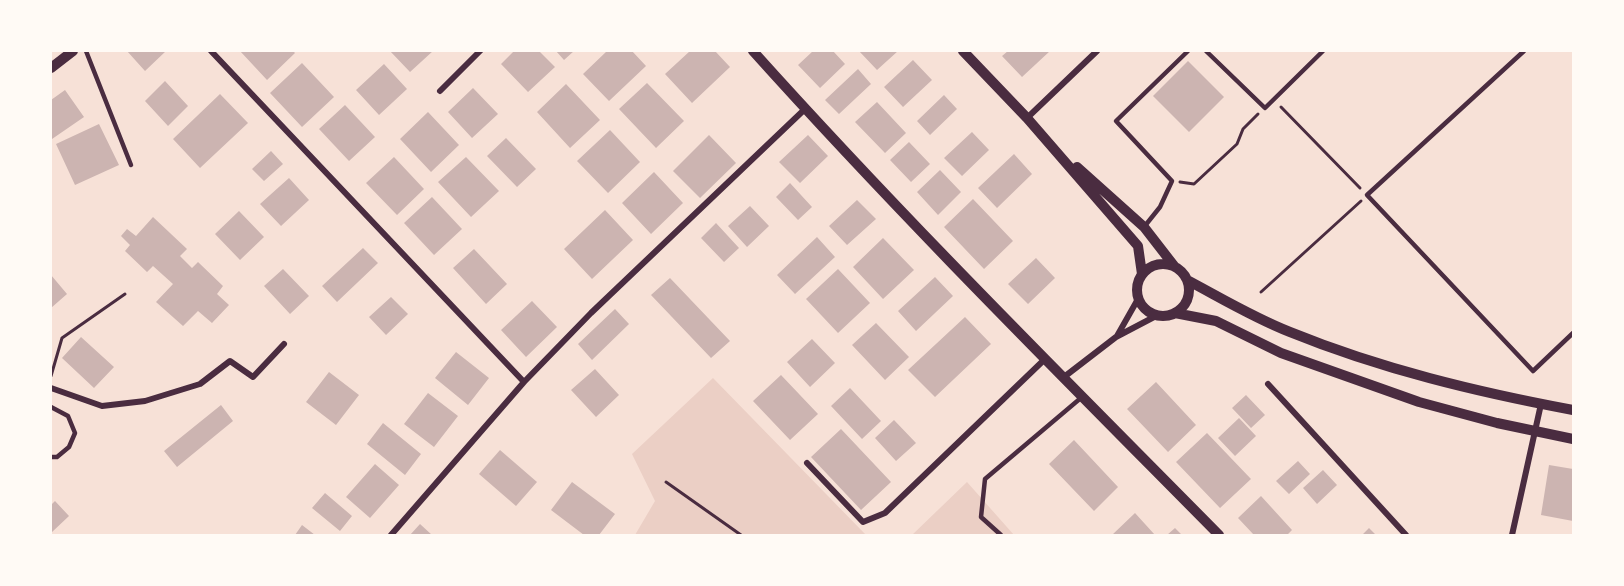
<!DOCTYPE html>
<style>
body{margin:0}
#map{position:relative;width:1624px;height:586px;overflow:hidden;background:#f7e1d7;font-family:"DejaVu Sans",sans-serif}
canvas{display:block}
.frame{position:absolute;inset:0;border:52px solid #fffaf5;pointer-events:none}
</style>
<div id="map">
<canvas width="1624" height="586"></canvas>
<div class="frame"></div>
</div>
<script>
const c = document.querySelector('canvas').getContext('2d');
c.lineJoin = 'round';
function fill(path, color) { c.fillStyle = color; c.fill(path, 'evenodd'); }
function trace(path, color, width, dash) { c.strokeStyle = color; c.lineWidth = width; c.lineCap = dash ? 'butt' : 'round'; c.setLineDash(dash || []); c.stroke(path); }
fill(new Path2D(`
 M 713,378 L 866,535 L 635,535 L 655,501 L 632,454 Z
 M 967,482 L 1014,535 L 912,535 Z`), '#ebcfc5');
fill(new Path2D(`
 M 127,51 L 166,51 L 145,71 Z
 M 240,51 L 293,51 L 295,53 L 267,80 Z
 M 390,51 L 433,51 L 410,72 Z
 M 514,51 L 539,51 L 555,67 L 528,92 L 501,64 Z
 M 556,51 L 574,51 L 564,60 Z
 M 607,51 L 632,51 L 646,66 L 609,101 L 583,74 Z
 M 690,51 L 715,51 L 730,67 L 692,103 L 665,74 Z
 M 813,51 L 833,51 L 845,64 L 820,88 L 798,65 Z
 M 859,51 L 898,51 L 877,70 Z
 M 1008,51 L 1050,51 L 1022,77 L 1002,56 Z
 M 913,60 L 932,80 L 903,107 L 884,87 Z
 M 1188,61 L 1224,97 L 1189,132 L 1153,96 Z
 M 302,63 L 334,97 L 302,127 L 270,93 Z
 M 384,64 L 407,89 L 379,115 L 356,90 Z
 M 858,69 L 871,84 L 839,114 L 825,100 Z
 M 165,81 L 188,106 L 168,126 L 145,101 Z
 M 647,83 L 684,121 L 656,148 L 619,109 Z
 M 566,84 L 600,120 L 570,148 L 537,112 Z
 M 473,88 L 498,114 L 472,138 L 448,112 Z
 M 65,90 L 84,117 L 52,139 L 51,100 Z
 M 220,94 L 248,123 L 200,168 L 173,139 Z
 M 944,95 L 957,109 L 930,135 L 917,121 Z
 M 877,102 L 906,133 L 885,153 L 855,122 Z
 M 345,105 L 375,137 L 349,161 L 319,129 Z
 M 428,112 L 459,145 L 431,172 L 400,139 Z
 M 99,124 L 119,165 L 75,185 L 56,144 Z
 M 610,130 L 640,162 L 608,193 L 577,161 Z
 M 972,132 L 989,150 L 962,176 L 944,158 Z
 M 709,135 L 736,163 L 700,198 L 673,171 Z
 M 808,135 L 828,156 L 800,183 L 779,162 Z
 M 506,138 L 536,169 L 517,187 L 487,156 Z
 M 909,142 L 930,164 L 911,182 L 890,160 Z
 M 271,151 L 283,164 L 264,181 L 252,169 Z
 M 1014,154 L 1032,174 L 997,208 L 978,188 Z
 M 394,157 L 424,189 L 397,215 L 366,183 Z
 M 466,157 L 499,191 L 471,217 L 438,182 Z
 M 940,170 L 961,192 L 938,215 L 917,192 Z
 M 654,172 L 683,203 L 651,234 L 622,203 Z
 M 289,178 L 309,200 L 281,226 L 260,204 Z
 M 790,183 L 812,207 L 798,220 L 776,197 Z
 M 432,197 L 462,229 L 434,255 L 404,223 Z
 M 973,199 L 1013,241 L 984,269 L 944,227 Z
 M 857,200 L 876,219 L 847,245 L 829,226 Z
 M 750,206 L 769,226 L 747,247 L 728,226 Z
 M 605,210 L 633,240 L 592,279 L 564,249 Z
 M 239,211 L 264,237 L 240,260 L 215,234 Z
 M 153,217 L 187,249 L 180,256 L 192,268 L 198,262 L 223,286 L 217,294 L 229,305 L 212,323 L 198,311 L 183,326 L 156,302 L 173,284 L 153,266 L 147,272 L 125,251 L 130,245 L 121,236 L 127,229 L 136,236 Z
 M 716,223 L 739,248 L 724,262 L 701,238 Z
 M 817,237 L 835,257 L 795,294 L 777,275 Z
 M 883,238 L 914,270 L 883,299 L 853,267 Z
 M 363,248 L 378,263 L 337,302 L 322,286 Z
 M 474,249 L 507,284 L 486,304 L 453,268 Z
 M 1036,258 L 1055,278 L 1028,304 L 1008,284 Z
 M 283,269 L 309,296 L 290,314 L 264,286 Z
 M 838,269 L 870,303 L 838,333 L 806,299 Z
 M 51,275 L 67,294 L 51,308 Z
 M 935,277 L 953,296 L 916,331 L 898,311 Z
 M 670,278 L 730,341 L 711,358 L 651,295 Z
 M 391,297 L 408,314 L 386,335 L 369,317 Z
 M 532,301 L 557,327 L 526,357 L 501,330 Z
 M 615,309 L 629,324 L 592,360 L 578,344 Z
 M 965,317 L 991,344 L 935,397 L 908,370 Z
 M 876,323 L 909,357 L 885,380 L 852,345 Z
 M 81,337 L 114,367 L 94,388 L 62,358 Z
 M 812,339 L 835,363 L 810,387 L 787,362 Z
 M 456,352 L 489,378 L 468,405 L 435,378 Z
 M 595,369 L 619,395 L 596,417 L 571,390 Z
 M 329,372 L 359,395 L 336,425 L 306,402 Z
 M 781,375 L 818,414 L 790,440 L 753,401 Z
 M 1156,382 L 1196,425 L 1168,452 L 1127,409 Z
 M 850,388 L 881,421 L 862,439 L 831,406 Z
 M 428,393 L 458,416 L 434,447 L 404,424 Z
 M 1246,395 L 1265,415 L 1251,428 L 1232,408 Z
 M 221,405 L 233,421 L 177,467 L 164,451 Z
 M 1239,418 L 1256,436 L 1235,456 L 1218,438 Z
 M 894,420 L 916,443 L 896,461 L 875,438 Z
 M 383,423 L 421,454 L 405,475 L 367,444 Z
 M 841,429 L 891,482 L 861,510 L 811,457 Z
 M 1207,433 L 1251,479 L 1220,508 L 1176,462 Z
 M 1074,440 L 1118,487 L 1094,511 L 1049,464 Z
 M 500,450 L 537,482 L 516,506 L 479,474 Z
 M 1298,461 L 1310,474 L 1289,494 L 1276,481 Z
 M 375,464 L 399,485 L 370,518 L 346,497 Z
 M 1549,465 L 1573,469 L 1573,521 L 1541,515 Z
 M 1323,470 L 1337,485 L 1317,504 L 1303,488 Z
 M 572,482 L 615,514 L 599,535 L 584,535 L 551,510 Z
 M 325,493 L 352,516 L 340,531 L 312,508 Z
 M 1261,496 L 1292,530 L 1287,535 L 1254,535 L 1238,518 Z
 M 55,501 L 69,516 L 51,533 L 51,505 Z
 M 1135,513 L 1155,535 L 1112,535 Z
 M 420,524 L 432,535 L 410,535 Z
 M 302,525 L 315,535 L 295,535 Z
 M 1175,528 L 1182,535 L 1167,535 Z
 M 1369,528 L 1376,535 L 1362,535 Z`), '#ccb4b1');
trace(new Path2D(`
 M 1281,107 L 1360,188
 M 1180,182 L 1194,184 L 1237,144 L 1243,129 L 1258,114
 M 1261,292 L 1361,201
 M 51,376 L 62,338 L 125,294
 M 666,482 L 741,535`), '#4a2c40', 3);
trace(new Path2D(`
 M 86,51 L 131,165
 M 1206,51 L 1265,108 L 1323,51
 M 1524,51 L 1367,195 L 1533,371 L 1573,333
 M 1144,227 L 1160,207 L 1172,181 L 1116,121 L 1188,51
 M 51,407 L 68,416 L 75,433 L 69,447 L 57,457 L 51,457
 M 1001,535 L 981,517 L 985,479 L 1082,397`), '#4a2c40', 4.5);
trace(new Path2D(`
 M 211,51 L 524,382
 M 440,91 L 480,51
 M 1027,118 L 1097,51
 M 1117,336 L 1138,299
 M 1064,377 L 1116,337 L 1156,316
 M 1268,384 L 1406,535
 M 51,388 L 102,406 L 145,401 L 200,384 L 230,361 L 253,377 L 284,344
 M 807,463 L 863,522 L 885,513 L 1045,359
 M 391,535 L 524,382 L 591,313 L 805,109
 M 1512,535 L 1541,404`), '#4a2c40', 6);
trace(new Path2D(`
 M 753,51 C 903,218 1062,376 1219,535
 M 963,51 L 1027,118 L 1138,246 L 1142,274
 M 51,68 L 73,51
 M 1077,167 L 1144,227 L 1175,267
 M1137 290a26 26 0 1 1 52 0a26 26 0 1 1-52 0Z
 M 1187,280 C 1221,298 1254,318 1290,332 C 1381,369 1477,392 1573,410
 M 1175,313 L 1216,321 L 1281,353 L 1419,402 L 1497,423 L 1573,439`), '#4a2c40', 10);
</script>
